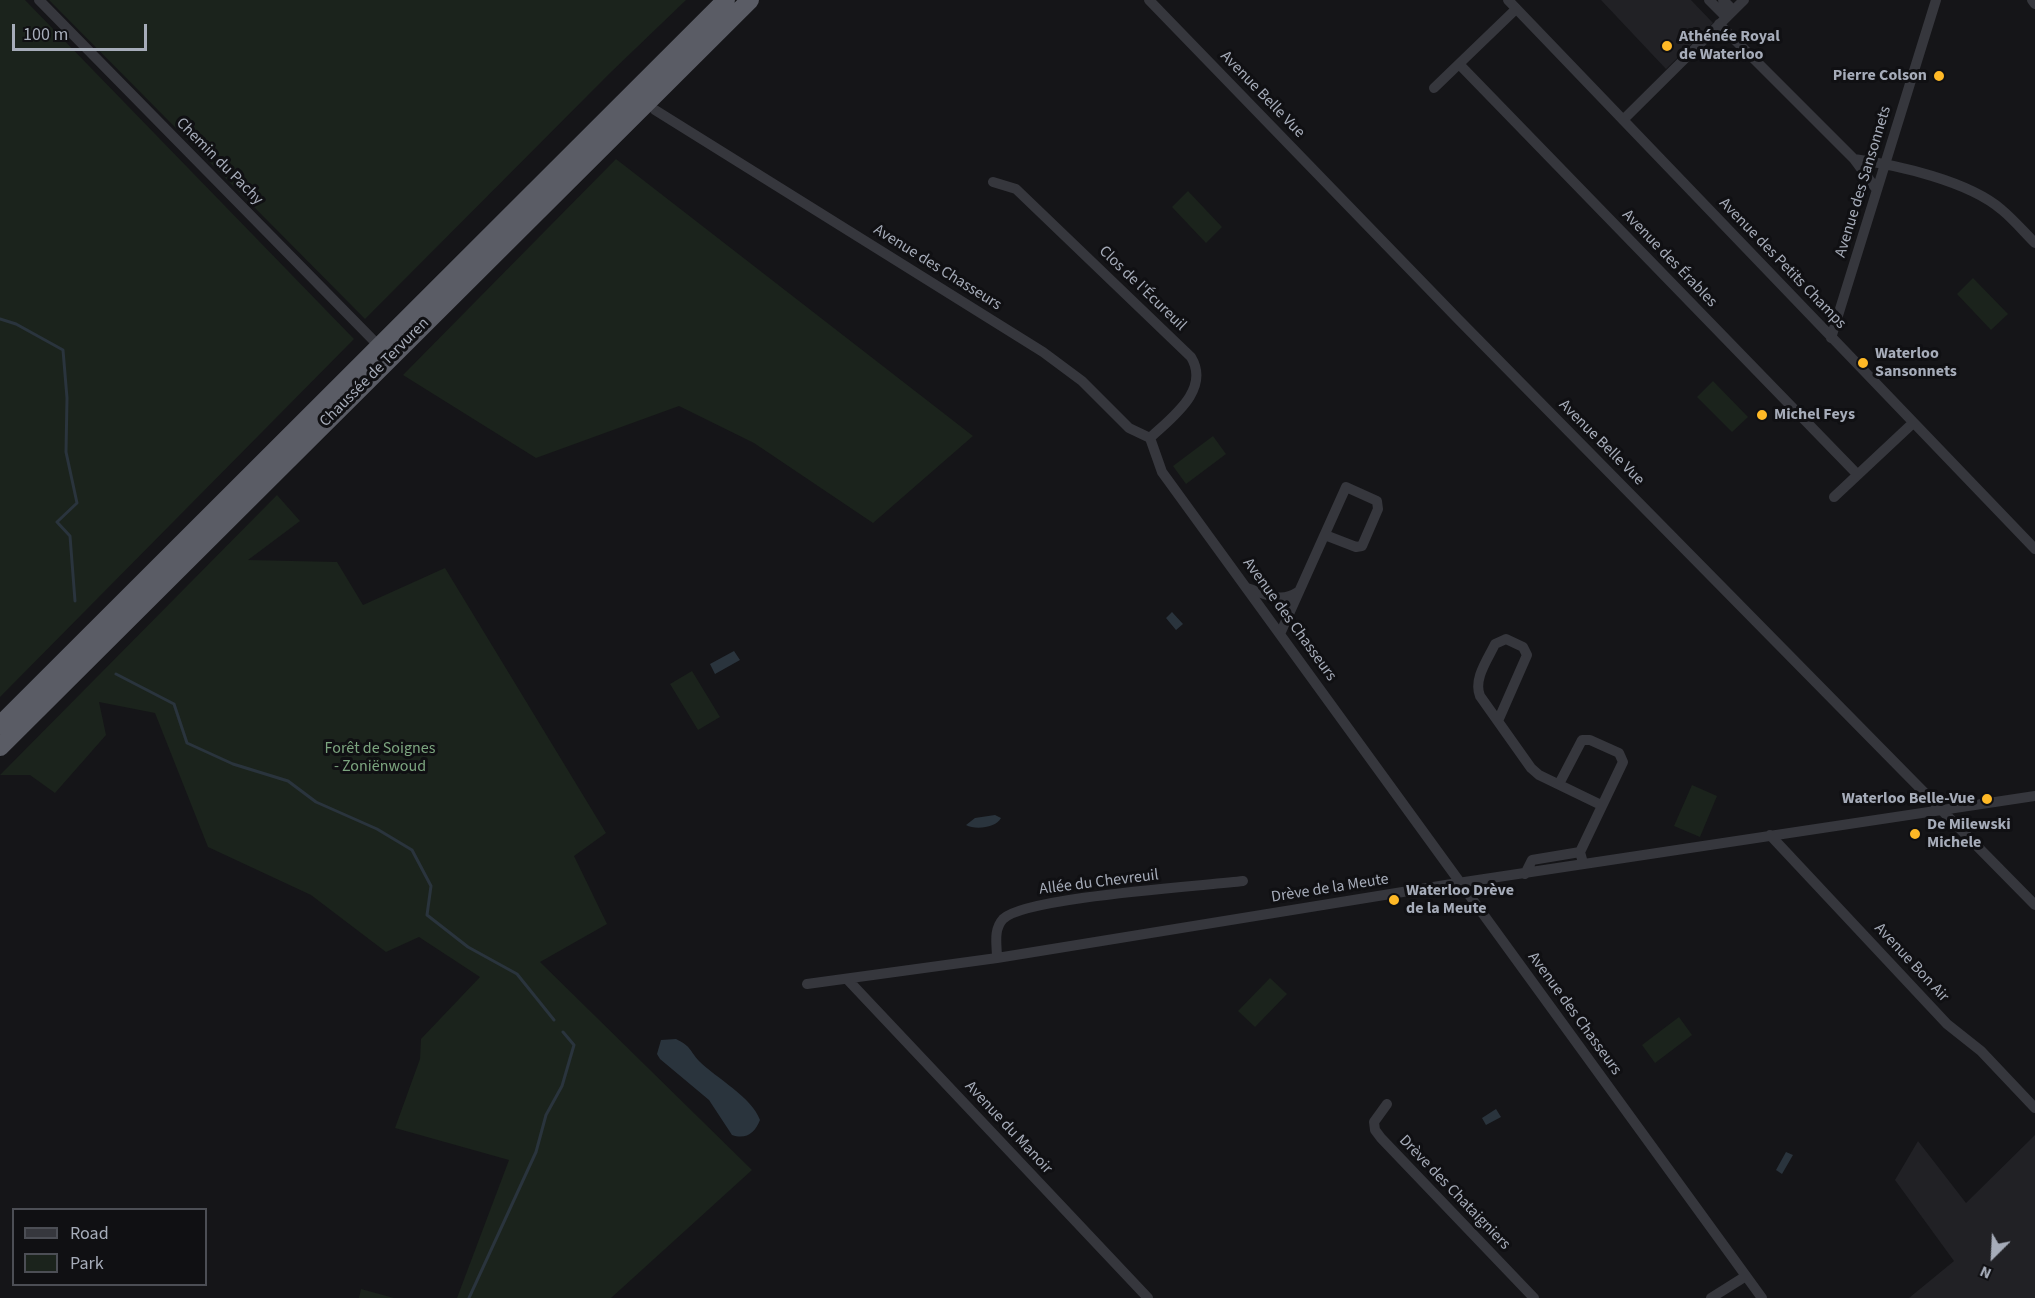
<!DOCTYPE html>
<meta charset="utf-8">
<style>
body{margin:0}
#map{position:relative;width:2035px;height:1298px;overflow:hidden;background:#151518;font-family:"Source Sans 3",sans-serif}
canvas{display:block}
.legend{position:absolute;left:12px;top:1208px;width:195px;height:78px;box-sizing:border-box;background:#101013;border:2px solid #4c4e55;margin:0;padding:8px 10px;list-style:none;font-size:18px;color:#a6acb9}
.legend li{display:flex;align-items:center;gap:12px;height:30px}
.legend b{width:30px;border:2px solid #4c4e55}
.north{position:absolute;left:1963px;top:1226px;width:60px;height:60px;-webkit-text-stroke:4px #101013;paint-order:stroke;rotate:204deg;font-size:16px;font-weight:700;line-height:24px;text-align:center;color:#a6acb9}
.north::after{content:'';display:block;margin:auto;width:21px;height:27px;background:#a6acb9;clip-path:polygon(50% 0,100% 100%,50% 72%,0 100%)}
.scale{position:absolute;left:12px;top:24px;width:135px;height:27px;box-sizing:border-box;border:3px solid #a6acb9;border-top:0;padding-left:8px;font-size:18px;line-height:21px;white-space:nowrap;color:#a6acb9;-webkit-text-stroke:4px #101013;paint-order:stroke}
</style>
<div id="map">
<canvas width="2035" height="1298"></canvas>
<ul class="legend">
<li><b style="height:8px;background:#36373d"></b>Road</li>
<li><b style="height:16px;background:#1b231c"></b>Park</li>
</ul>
<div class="north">N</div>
<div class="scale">100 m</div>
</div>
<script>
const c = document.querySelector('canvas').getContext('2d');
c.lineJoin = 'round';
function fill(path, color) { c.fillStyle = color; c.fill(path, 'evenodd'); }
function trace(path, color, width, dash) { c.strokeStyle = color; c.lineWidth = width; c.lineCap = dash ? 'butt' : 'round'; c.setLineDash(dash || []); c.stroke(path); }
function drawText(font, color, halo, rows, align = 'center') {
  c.font = font + ' "Source Sans 3",sans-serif'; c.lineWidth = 6; c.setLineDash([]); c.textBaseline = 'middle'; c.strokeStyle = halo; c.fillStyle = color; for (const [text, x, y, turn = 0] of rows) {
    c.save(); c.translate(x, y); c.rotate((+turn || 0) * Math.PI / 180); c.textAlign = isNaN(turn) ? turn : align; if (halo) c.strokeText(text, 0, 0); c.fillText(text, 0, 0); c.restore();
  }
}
fill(new Path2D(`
 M 1601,0 L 1691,0 L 1713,23 L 1666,69 Z
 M 2035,1135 L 2035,1298 L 1909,1298 L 1954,1261 L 1895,1180 L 1918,1141 L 1966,1203 Z`), '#212125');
fill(new Path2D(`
 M 0,0 L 25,0 L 354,339 L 0,697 Z
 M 49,0 L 686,0 L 610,73 L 365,319 Z
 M 616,159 L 973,436 L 873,523 L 754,443 L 679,406 L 536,458 L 403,375 Z
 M 1188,191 L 1222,227 L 1206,243 L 1172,207 Z
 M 1973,278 L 2008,314 L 1991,330 L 1957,294 Z
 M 1713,381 L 1748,417 L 1732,432 L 1697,397 Z
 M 1213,436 L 1226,454 L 1186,484 L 1173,466 Z
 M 277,495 L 300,521 L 248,560 L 337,562 L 363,605 L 445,568 L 606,833 L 574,856 L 607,924 L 540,962 L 752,1170 L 611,1298 L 457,1298 L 509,1160 L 395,1128 L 420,1059 L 421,1039 L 480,977 L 419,937 L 386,952 L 311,895 L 208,847 L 155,713 L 99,702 L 106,735 L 55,793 L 30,775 L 0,775 Z
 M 692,671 L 720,717 L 698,730 L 670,684 Z
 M 1692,785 L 1717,796 L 1700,837 L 1674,826 Z
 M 1270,978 L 1287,994 L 1255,1027 L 1238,1011 Z
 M 1679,1017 L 1692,1035 L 1655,1063 L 1642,1045 Z
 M 361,1289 L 394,1298 L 359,1298 Z`), '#1b231c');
fill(new Path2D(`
 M 1172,612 L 1183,624 L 1176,630 L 1166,618 Z
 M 734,651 L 740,660 L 715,674 L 710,664 Z
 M 995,815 L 1001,818 C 996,828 975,830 966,825 L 975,818 Z
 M 676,1039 C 692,1047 689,1050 699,1061 C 716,1078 752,1097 760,1120 C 755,1133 746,1140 732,1135 L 709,1100 L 660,1059 L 657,1054 L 661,1040 Z
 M 1496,1109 L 1501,1117 L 1486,1125 L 1482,1118 Z
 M 1786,1152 L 1793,1155 L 1782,1174 L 1776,1170 Z`), '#2a343d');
trace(new Path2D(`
 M 0,319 L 16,324 L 63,350 L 67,398 L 66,452 L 77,503 L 57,522 L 70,536 L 75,601
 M 116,674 L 174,704 L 187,743 L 233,764 L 288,781 L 316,802 L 377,829 L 412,850 L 431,886 L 427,915 L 468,947 L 517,974 L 554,1020
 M 469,1298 L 536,1152 L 546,1115 L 562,1086 L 574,1045 L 563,1032`), '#2a343d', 3);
trace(new Path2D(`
 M 39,0 L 378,345
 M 1149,0 L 1458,319 L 2035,905
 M 1508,0 L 2035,549
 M 1709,0 L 1726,17
 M 1723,0 L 1733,10
 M 2032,0 L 2035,4
 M 1719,24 L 1854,159 L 1877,190
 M 1459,64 L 1857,474
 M 1434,88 L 1516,9
 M 655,110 L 1043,352 L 1082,381 L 1129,428 L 1150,438 L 1162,472 L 1762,1298
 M 1623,120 L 1744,0
 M 1854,159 C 1897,165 1969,181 2002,210 C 2014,220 2024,232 2035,243
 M 993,182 L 1016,189 L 1191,357 C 1211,390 1171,418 1150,438
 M 1831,338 L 1936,0
 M 1834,497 L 1913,423
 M 1247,588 C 1266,594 1280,604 1298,592
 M 1280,634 L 1346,487 L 1377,501 L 1378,509 L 1362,546 L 1356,547 L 1325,535
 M 1498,721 L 1527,655 L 1523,647 L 1506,639 L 1495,644 C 1488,659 1473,679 1480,696 L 1531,768 L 1539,775 L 1601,805
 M 1559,784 L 1582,740 L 1590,740 L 1619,753 L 1623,762 L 1580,852 L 1583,863
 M 1770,835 L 1947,1024 L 1981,1051 L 2035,1108
 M 1525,874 L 1532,860 L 1580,852
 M 997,958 C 997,945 993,930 1003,919 C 1024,897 1203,886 1243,881
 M 847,979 L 1148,1298
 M 807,984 L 997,958 L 1458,883 L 2035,796
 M 1387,1104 L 1374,1122 L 1375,1130 L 1381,1138 L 1534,1298
 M 1711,1298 L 1746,1276`), '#36373d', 10);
trace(new Path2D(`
 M 0,725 L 726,0
 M 0,747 L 750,0`), '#5a5c65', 18);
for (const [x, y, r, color] of [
 [1667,46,6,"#ffb926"],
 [1939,76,6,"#ffb926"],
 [1863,363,6,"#ffb926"],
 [1762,415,6,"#ffb926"],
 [1987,799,6,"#ffb926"],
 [1915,834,6,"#ffb926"],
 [1394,900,6,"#ffb926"]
]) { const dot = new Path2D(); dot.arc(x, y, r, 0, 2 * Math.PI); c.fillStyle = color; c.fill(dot); trace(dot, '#101013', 2); }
drawText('bold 16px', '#a6acb9', '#101013', [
 ["Athénée Royal",1679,37],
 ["de Waterloo",1679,55],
 ["Pierre Colson",1927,76,"right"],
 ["Waterloo",1875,354],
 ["Sansonnets",1875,372],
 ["Michel Feys",1774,415],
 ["Waterloo Belle-Vue",1975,799,"right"],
 ["De Milewski",1927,825],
 ["Michele",1927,843],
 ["Waterloo Drève",1406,891],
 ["de la Meute",1406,909]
], 'left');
drawText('16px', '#a6acb9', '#101013', [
 ["Avenue Belle Vue",1262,95,46],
 ["Chemin du Pachy",219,162,45],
 ["Avenue des Sansonnets",1864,182,-73],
 ["Avenue des Érables",1669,259,46],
 ["Avenue des Petits Champs",1782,264,46],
 ["Avenue des Chasseurs",937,268,32],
 ["Clos de l'Écureuil",1142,289,44],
 ["Chaussée de Tervuren",375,373,-45],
 ["Avenue Belle Vue",1601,443,45],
 ["Avenue des Chasseurs",1289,620,54],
 ["Allée du Chevreuil",1099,883,-7],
 ["Drève de la Meute",1330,889,-9],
 ["Avenue Bon Air",1911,963,47],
 ["Avenue des Chasseurs",1574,1014,54],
 ["Avenue du Manoir",1008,1128,47],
 ["Drève des Chataigniers",1454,1193,46]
]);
drawText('16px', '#7ca57f', '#101013', [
 ["Forêt de Soignes",380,749],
 ["- Zoniënwoud",380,767]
]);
</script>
